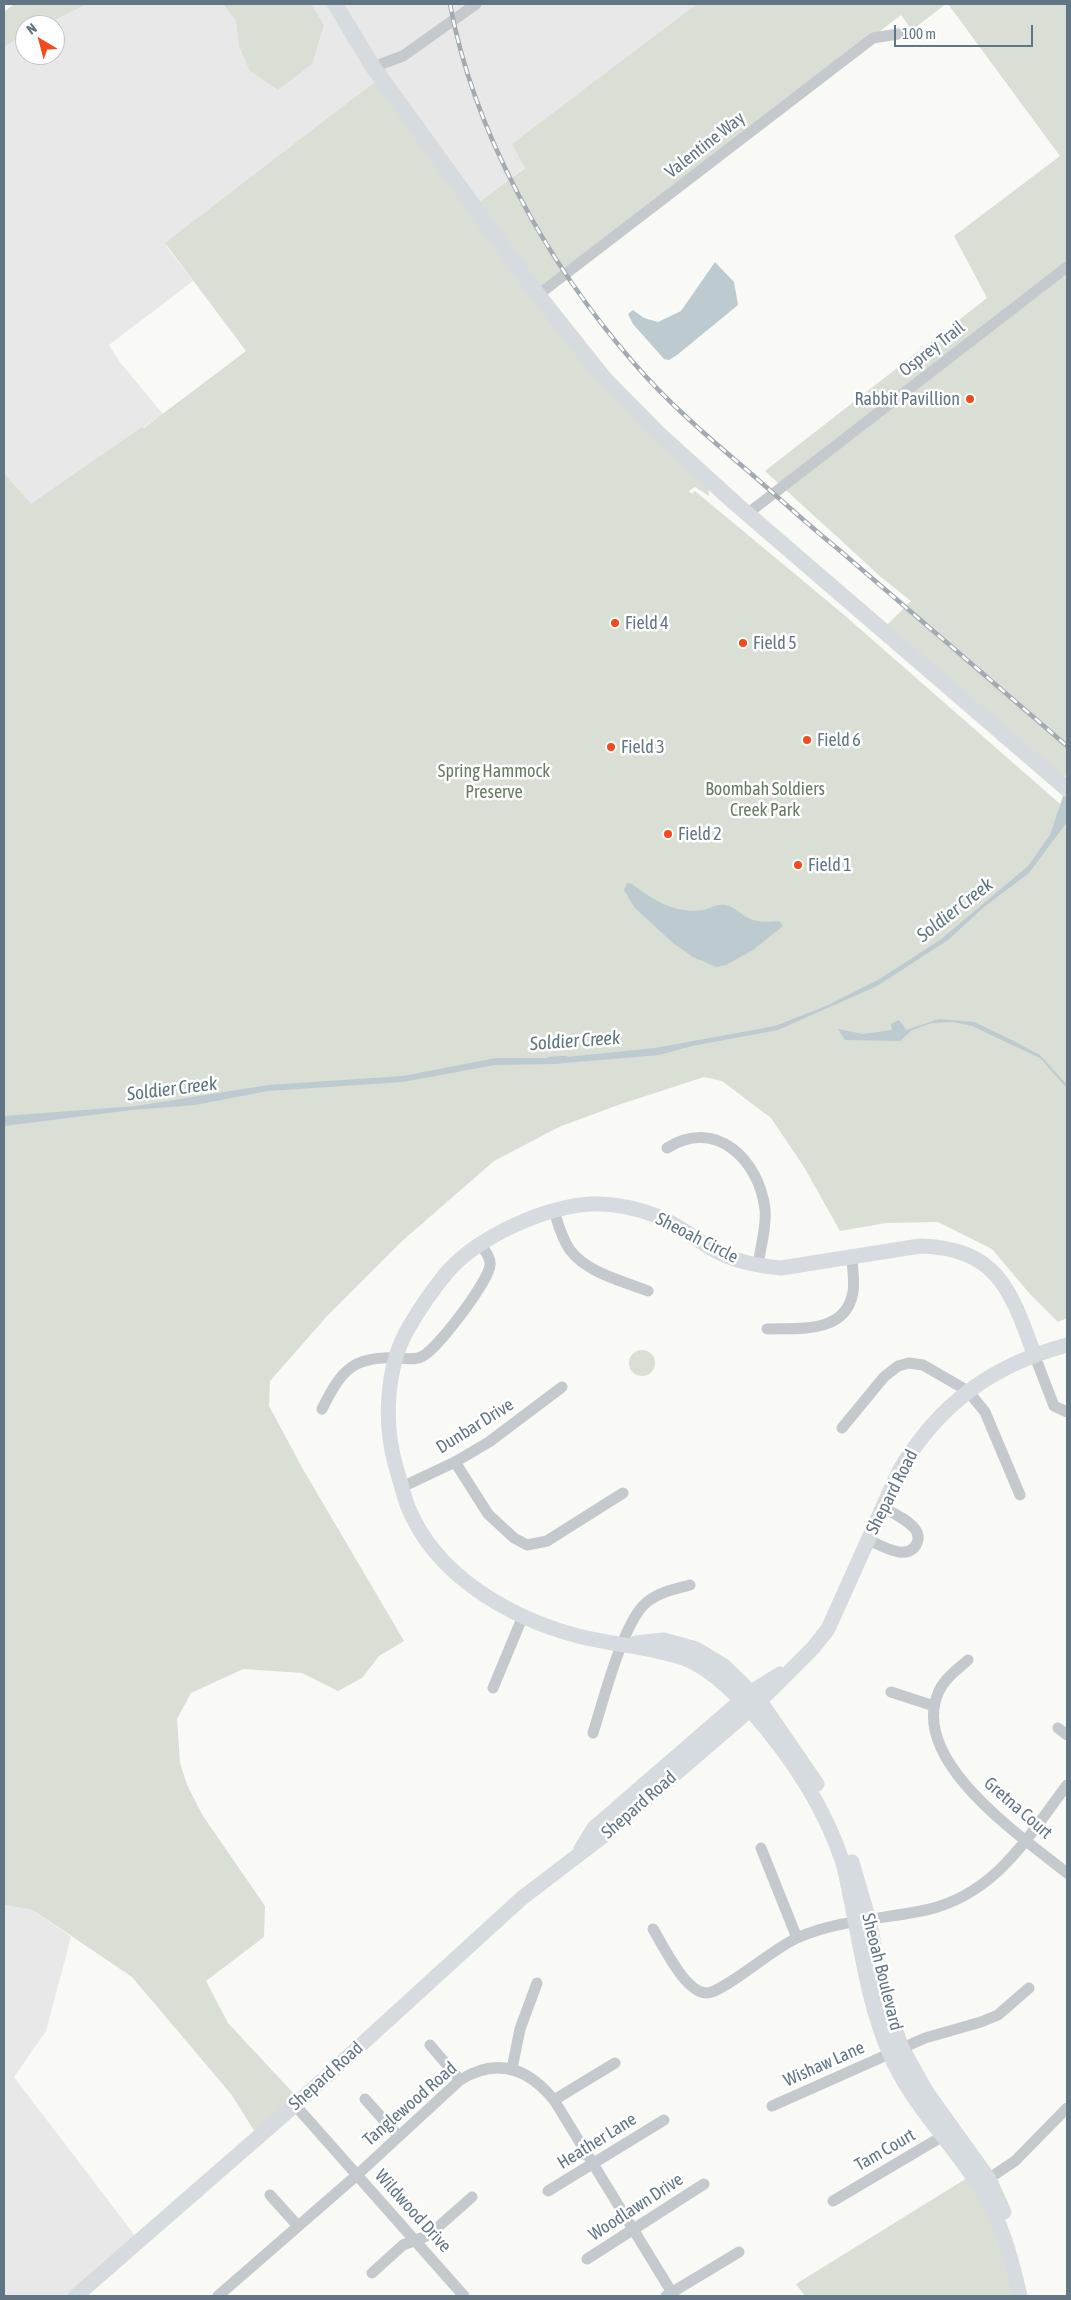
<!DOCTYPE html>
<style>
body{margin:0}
#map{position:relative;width:1071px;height:2300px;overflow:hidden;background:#f9f9f6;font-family:"Asap Condensed",sans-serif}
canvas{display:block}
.frame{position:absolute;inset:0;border:5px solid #617684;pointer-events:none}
.north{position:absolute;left:15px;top:15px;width:50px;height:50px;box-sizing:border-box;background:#fff;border:1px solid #c0c8ce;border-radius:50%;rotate:323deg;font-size:14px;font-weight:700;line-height:20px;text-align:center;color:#617684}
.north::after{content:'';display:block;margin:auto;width:18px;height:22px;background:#f3491c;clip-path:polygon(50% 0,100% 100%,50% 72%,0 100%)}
.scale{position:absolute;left:894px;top:25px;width:139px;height:22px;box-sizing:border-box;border:2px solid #617684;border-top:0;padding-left:6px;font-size:15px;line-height:18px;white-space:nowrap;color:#617684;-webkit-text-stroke:4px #fff;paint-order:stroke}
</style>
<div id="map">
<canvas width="1071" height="2300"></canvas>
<div class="frame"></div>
<div class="north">N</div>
<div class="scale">100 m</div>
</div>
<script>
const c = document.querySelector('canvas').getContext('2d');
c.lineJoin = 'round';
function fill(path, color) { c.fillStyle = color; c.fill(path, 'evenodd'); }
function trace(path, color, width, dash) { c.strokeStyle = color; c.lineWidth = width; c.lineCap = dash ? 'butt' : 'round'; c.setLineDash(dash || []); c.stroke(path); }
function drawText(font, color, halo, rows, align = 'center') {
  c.font = font + ' "Asap Condensed",sans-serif'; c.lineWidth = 5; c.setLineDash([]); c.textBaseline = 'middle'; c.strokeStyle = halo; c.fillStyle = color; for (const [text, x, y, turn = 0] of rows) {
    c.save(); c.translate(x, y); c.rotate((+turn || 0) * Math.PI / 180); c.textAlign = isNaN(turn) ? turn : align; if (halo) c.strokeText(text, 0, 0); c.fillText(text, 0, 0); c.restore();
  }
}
fill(new Path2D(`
 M 87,4 L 223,4 L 236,21 L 239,46 L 323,25 L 311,4 L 330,4 L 376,81 L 166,246 L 193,281 L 109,345 L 119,361 L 163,414 L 31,505 L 4,473 L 4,47 L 25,34 L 25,55 L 55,55 L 55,25 L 45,25 Z
 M 341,4 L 697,4 L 712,26 L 478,203 L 381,71 Z
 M 4,1905 L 33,1910 L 71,1937 L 46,2031 L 14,2077 L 136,2237 L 68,2296 L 4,2296 Z`), '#e7e8e7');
fill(new Path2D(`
 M 14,4 L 87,4 L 45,25 L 25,25 L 25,34 L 4,47 L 4,12 Z
 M 223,4 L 311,4 L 324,25 L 312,64 L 278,90 L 250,71 L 239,46 L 236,21 Z
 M 697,4 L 946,4 L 912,30 L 901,15 L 541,292 L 478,203 L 525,168 L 512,144 Z
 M 948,4 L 1067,4 L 1067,771 L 1064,780 L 886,626 L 911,601 L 882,578 L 765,471 L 987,298 L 954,236 L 1060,156 Z
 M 376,81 L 534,298 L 708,485 L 709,496 L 695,487 L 689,491 L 692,494 L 695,491 L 843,614 L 1067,810 L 1067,1318 L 1058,1322 L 1030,1294 L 992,1249 L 938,1222 L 886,1223 L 840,1231 L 804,1167 L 771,1118 L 722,1081 L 704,1077 L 618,1105 L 559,1127 L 494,1161 L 401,1242 L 328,1315 L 270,1381 L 269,1406 L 304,1471 L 404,1641 L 379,1656 L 362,1678 L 338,1691 L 302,1673 L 243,1669 L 191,1693 L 177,1719 L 180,1763 L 187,1785 L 203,1816 L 265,1906 L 264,1937 L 206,1981 L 228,2023 L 296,2096 L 255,2132 L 231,2094 L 132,1977 L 33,1910 L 4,1905 L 4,473 L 31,504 L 142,427 L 144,428 L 246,351 L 165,243 Z
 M629 1363a13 13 0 1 1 26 0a13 13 0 1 1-26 0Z
 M 967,2178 L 992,2218 L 1015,2296 L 805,2296 L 796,2284 Z`), '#d9dfd5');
fill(new Path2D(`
 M 715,262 L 734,282 L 738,305 L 677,355 L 669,360 L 664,359 L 633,324 L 628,314 L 633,310 L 644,318 L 658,322 L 681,311 Z
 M 1067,784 L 1067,822 L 1029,873 L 984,907 L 948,940 L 877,986 L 778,1030 L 692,1046 L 659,1055 L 554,1064 L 495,1065 L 403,1082 L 268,1091 L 195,1105 L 132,1110 L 4,1126 L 4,1116 L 136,1106 L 268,1085 L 403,1076 L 496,1058 L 557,1058 L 655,1048 L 775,1026 L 826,1006 L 878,980 L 940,940 L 1028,866 L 1050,835 Z
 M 627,883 L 632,884 C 654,900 674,914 703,910 C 712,908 719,902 729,906 C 735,908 740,913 745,916 C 755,923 768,922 779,921 L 783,926 L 753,950 L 726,965 L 716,967 L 693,957 L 673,943 L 634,907 L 624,890 Z
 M 939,1019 L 974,1022 L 1010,1039 L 1040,1055 L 1064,1082 L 1067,1083 L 1067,1088 L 1040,1058 L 972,1026 L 953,1022 L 932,1023 L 912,1030 L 900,1041 L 845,1040 L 838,1029 L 863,1034 L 892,1030 L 891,1024 L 899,1020 L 906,1030 Z`), '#bdcacf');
trace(new Path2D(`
 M 549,1058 L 566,1057`), '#bdcacf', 2.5);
trace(new Path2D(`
 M 373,67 L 403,56 L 476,4
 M 538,295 L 873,38 L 898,34
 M 747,514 L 1067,267
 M 667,1148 C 716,1117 759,1160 765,1209 C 767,1227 760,1248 758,1266
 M 554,1211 C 558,1224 562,1239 570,1250 C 587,1273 623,1281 648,1291
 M 767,1329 C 799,1328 846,1334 853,1292 C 855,1281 852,1268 852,1257
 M 1034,1354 L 1054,1406 L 1067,1412
 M 322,1409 C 341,1371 352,1356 397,1358 C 406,1358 415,1361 423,1356 C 438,1348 489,1281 490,1265 C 491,1258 485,1251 481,1245
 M 842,1428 L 884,1377 L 898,1366 L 909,1363 L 923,1365 L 968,1391 L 985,1412 L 1020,1495
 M 455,1462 L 488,1514 L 514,1538 L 527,1545 L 547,1541 L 623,1493
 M 402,1487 L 455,1462 L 489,1442 L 562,1387
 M 868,1540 C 881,1545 908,1563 917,1543 C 919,1538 918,1533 915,1529 C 907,1519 893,1513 882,1507
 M 968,1660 C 958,1669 945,1678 939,1691 C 907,1760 1022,1837 1067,1873
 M 493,1688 L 523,1616
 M 891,1692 L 934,1706
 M 1058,1728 L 1067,1735
 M 593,1733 C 603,1702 623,1621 647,1602 C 659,1592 675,1589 690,1585
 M 761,1848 L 797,1938
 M 653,1929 C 663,1945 685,1993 707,1993 C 724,1992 775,1947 797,1938 C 837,1920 884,1919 926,1910 C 996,1894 1027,1838 1067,1785
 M 430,2045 L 460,2080
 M 512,2069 L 520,2029 L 537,1983
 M 365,2099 L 398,2136
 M 554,2100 L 615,2063
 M 295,2105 L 464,2296
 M 772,2106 L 925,2038 L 981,2022 L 998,2015 L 1029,1988
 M 982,2183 L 1015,2161 L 1067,2108
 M 548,2191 L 664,2120
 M 270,2195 L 298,2226
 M 833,2201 L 948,2133
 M 587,2259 L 704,2184
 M 372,2273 L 403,2245 L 429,2235 L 472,2197
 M 218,2296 L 357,2175 L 460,2080 C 497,2057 528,2068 554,2100 L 674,2296
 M 666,2296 L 739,2252`), '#c4c9cd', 11);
trace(new Path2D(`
 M 636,1643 L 664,1640 L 696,1649 L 724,1666 L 760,1701 L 817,1784
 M 581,1849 L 594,1828 L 751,1692 L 780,1674
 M 852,1862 L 869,1920 L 886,2004 L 902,2048 L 926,2091 L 989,2179 L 1004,2212
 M 76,2296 L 295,2105 L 522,1898 L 602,1837 L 760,1701 L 813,1648 L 828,1629 L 899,1471 C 939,1404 992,1365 1067,1345
 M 1020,2296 C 1011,2257 1001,2219 979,2186 C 950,2140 910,2103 889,2052 C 869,2005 862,1954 852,1905 C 849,1891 847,1877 843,1863 C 825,1808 790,1755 752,1712 C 734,1692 711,1669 686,1659 C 651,1647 614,1645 578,1636 C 510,1618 436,1576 408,1507 C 403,1494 400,1480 396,1467 C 383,1423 386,1366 409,1327 C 420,1308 434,1288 448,1271 C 480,1236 544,1207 591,1204 C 614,1203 636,1208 657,1216 C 678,1224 696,1240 716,1251 C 736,1262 758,1266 781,1268 L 920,1246 C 997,1248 1011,1290 1034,1354`), '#d6dbdf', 15);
trace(new Path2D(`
 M 335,4 L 373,67 L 538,295 L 604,378 L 659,434 L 736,504 L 1067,789`), '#d6dbdf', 16);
const rail = new Path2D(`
 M 450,4 C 474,133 547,263 633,362 C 667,402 708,437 748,471 C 778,497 807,524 838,549 C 914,615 991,680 1067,746`);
trace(rail, '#a2abb1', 4.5);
trace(rail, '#fff', 2.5, [8]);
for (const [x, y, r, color] of [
 [970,399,5,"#f3491c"],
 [615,623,5,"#f3491c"],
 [743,643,5,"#f3491c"],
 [807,740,5,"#f3491c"],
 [611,747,5,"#f3491c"],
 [668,834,5,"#f3491c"],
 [798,865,5,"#f3491c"]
]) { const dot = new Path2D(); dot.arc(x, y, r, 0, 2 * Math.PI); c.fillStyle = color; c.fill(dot); trace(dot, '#fff', 2); }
drawText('18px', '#617684', '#fff', [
 ["Valentine Way",705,145,-38],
 ["Osprey Trail",932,349,-38],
 ["Sheoah Circle",697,1238,27],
 ["Dunbar Drive",475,1426,-32],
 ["Shepard Road",892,1492,-63],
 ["Shepard Road",639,1805,-41],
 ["Gretna Court",1018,1808,41],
 ["Sheoah Boulevard",882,1972,76],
 ["Wishaw Lane",824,2064,-24],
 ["Shepard Road",326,2076,-42],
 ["Tanglewood Road",410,2104,-41],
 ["Heather Lane",597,2141,-32],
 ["Tam Court",885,2150,-30],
 ["Woodlawn Drive",636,2207,-33],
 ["Wildwood Drive",413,2211,48]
]);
drawText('18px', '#617684', '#fff', [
 ["Rabbit Pavillion",960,399,"right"],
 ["Field 4",625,623],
 ["Field 5",753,643],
 ["Field 6",817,740],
 ["Field 3",621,747],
 ["Field 2",678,834],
 ["Field 1",808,865]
], 'left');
drawText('18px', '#667b61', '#fff', [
 ["Spring Hammock",494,771],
 ["Preserve",494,792],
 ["Boombah Soldiers",765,789],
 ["Creek Park",765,810]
]);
drawText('italic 19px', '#5c767e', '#fff', [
 ["Soldier Creek",955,910,-38],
 ["Soldier Creek",575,1041,-4],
 ["Soldier Creek",172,1089,-7]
]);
</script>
